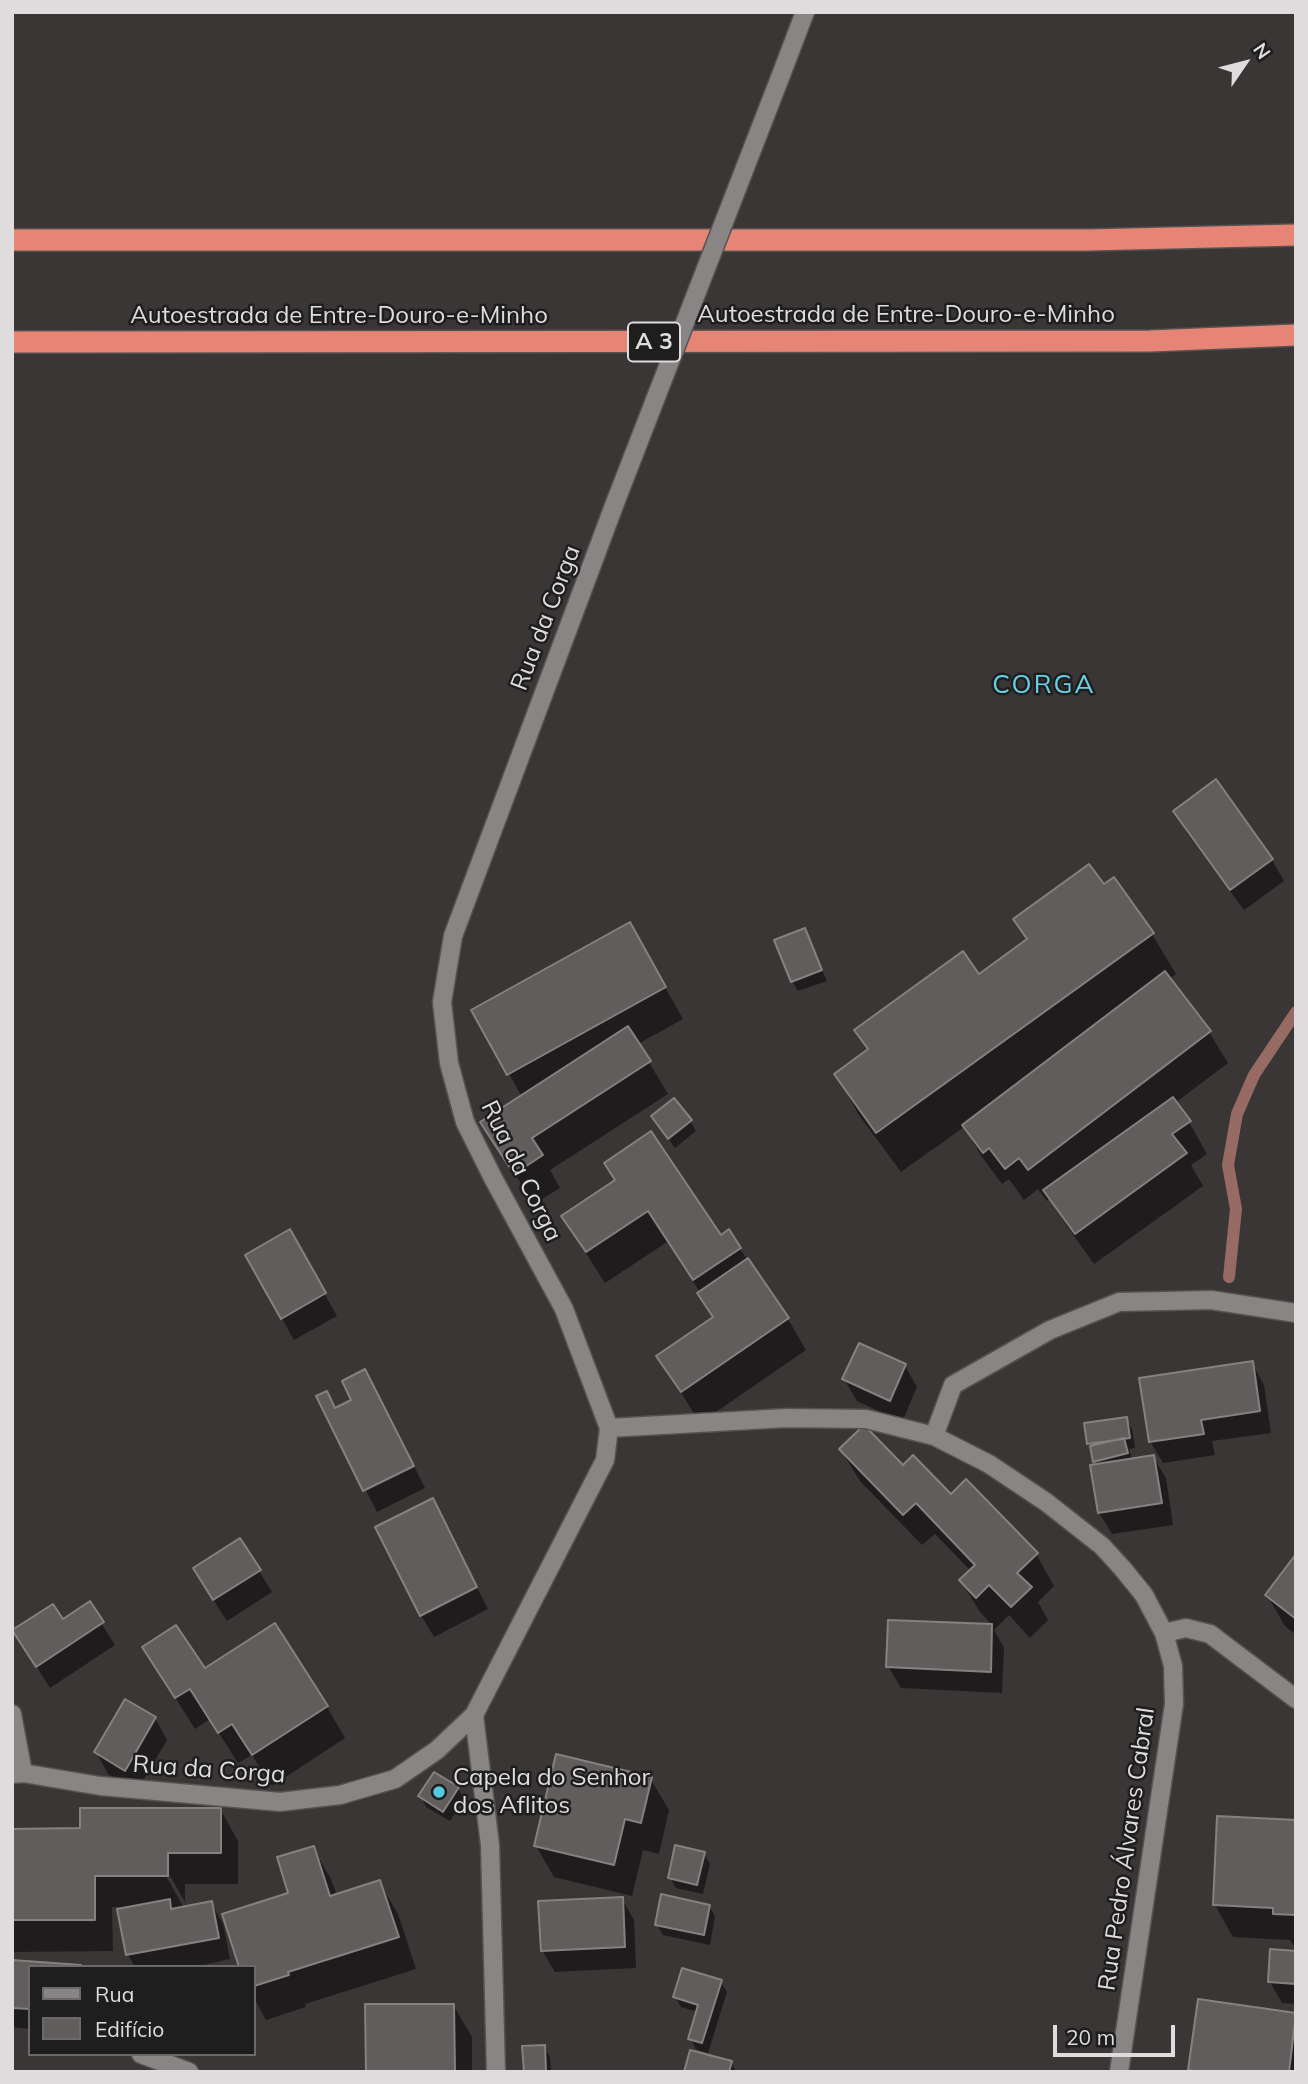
<!DOCTYPE html>
<meta charset="utf-8">
<style>
body{margin:0}
#map{position:relative;width:1308px;height:2084px;overflow:hidden;background:#393635;font-family:Mulish,sans-serif}
canvas{display:block}
.frame{position:absolute;inset:0;border:14px solid #dedcdc;pointer-events:none}
.legend{position:absolute;left:28px;top:1965px;width:228px;height:91px;box-sizing:border-box;background:#1f1e1e;border:2px solid #6b6a6a;margin:0;padding:9px 12px;list-style:none;font-size:21px;color:#dedcdc}
.legend li{display:flex;align-items:center;gap:14px;height:35px}
.legend b{width:35px;border:2px solid #6b6a6a}
.north{position:absolute;left:1210px;top:28px;width:70px;height:70px;-webkit-text-stroke:5px #1f1e1e;paint-order:stroke;rotate:55deg;font-size:19px;font-weight:700;line-height:28px;text-align:center;color:#dedcdc}
.north::after{content:'';display:block;margin:auto;width:24px;height:32px;background:#dedcdc;clip-path:polygon(50% 0,100% 100%,50% 72%,0 100%)}
.scale{position:absolute;left:1053px;top:2025px;width:122px;height:32px;box-sizing:border-box;border:4px solid #dedcdc;border-top:0;padding-left:9px;font-size:21px;line-height:24px;white-space:nowrap;color:#dedcdc;-webkit-text-stroke:5px #1f1e1e;paint-order:stroke}
</style>
<div id="map">
<canvas width="1308" height="2084"></canvas>
<div class="frame"></div>
<ul class="legend">
<li><b style="height:9px;background:#888584"></b>Rua</li>
<li><b style="height:19px;background:#615d5d"></b>Edifício</li>
</ul>
<div class="north">N</div>
<div class="scale">20 m</div>
</div>
<script>
const c = document.querySelector('canvas').getContext('2d');
c.lineJoin = 'round';
function fill(path, color) { c.fillStyle = color; c.fill(path, 'evenodd'); }
function trace(path, color, width, dash) { c.strokeStyle = color; c.lineWidth = width; c.lineCap = dash ? 'butt' : 'round'; c.setLineDash(dash || []); c.stroke(path); }
function drawText(font, color, halo, rows, align = 'center') {
  c.font = font + ' Mulish,sans-serif'; c.lineWidth = 5; c.setLineDash([]); c.textBaseline = 'middle'; c.strokeStyle = halo; c.fillStyle = color; for (const [text, x, y, turn = 0] of rows) {
    c.save(); c.translate(x, y); c.rotate((+turn || 0) * Math.PI / 180); c.textAlign = isNaN(turn) ? turn : align; if (halo) c.strokeText(text, 0, 0); c.fillText(text, 0, 0); c.restore();
  }
}
fill(new Path2D(`
 M 1175,811 L 1272,860 L 1284,881 L 1244,910 L 1187,833 Z
 M 1103,886 L 1152,934 L 1176,974 L 1169,979 L 1209,1032 L 1228,1063 L 1175,1103 L 1189,1122 L 1207,1154 L 1191,1165 L 1203,1186 L 1094,1264 L 1064,1222 L 1050,1198 L 1047,1201 L 1038,1189 L 1024,1200 L 1009,1179 L 1002,1184 L 982,1157 L 964,1127 L 901,1172 L 859,1115 L 836,1074 L 868,1051 L 857,1030 L 979,976 L 1027,941 L 1015,920 Z
 M 629,924 L 683,1019 L 638,1044 L 668,1094 L 550,1170 L 560,1188 L 534,1204 L 482,1123 L 522,1097 L 474,1011 Z
 M 804,930 L 827,981 L 798,991 L 792,981 Z
 M 653,1117 L 690,1121 L 696,1131 L 675,1148 Z
 M 616,1181 L 740,1249 L 788,1319 L 806,1350 L 700,1423 L 658,1356 L 714,1319 L 699,1293 L 700,1292 L 667,1242 L 605,1283 L 563,1217 Z
 M 289,1231 L 337,1316 L 294,1340 L 247,1256 Z
 M 1252,1363 L 1264,1385 L 1271,1433 L 1212,1441 L 1215,1455 L 1163,1463 L 1150,1441 Z
 M 905,1366 L 917,1387 L 902,1422 L 857,1401 L 844,1379 Z
 M 377,1392 L 425,1488 L 377,1512 L 318,1397 L 327,1393 L 336,1410 Z
 M 1126,1419 L 1132,1429 L 1135,1448 L 1129,1449 L 1132,1460 L 1153,1457 L 1166,1478 L 1173,1525 L 1112,1534 L 1099,1513 L 1097,1465 L 1089,1443 Z
 M 841,1450 L 903,1467 L 951,1496 L 1036,1554 L 1054,1586 L 1038,1602 L 1048,1620 L 1030,1638 L 1009,1615 L 994,1630 L 1004,1648 L 1002,1693 L 901,1688 L 888,1666 L 890,1622 L 993,1626 L 980,1612 L 961,1581 L 971,1571 L 935,1534 L 922,1545 L 860,1481 Z
 M 444,1522 L 488,1609 L 434,1637 L 421,1615 Z
 M 1296,1557 L 1296,1635 L 1285,1626 L 1267,1595 Z
 M 259,1571 L 272,1592 L 227,1621 L 207,1590 Z
 M 89,1604 L 115,1645 L 50,1688 L 14,1631 L 62,1622 Z
 M 144,1648 L 204,1671 L 327,1707 L 345,1738 L 272,1786 L 252,1755 L 238,1763 L 210,1719 L 195,1729 Z
 M 155,1718 L 167,1740 L 137,1791 L 108,1774 L 96,1752 Z
 M 650,1778 L 669,1810 L 659,1854 L 643,1850 L 632,1896 L 554,1877 L 536,1846 Z
 M 458,1788 L 464,1799 L 450,1821 L 426,1807 L 421,1796 Z
 M 220,1809 L 238,1841 L 238,1884 L 185,1884 L 185,1902 L 165,1867 L 162,1869 L 184,1908 L 211,1903 L 223,1924 L 230,1959 L 195,1967 L 135,1967 L 128,1955 L 119,1910 L 126,1909 L 126,1907 L 112,1907 L 113,1951 L 12,1952 L 12,1830 L 82,1830 Z
 M 1296,1822 L 1296,1946 L 1293,1945 L 1290,1940 L 1233,1937 L 1215,1905 Z
 M 313,1848 L 331,1879 L 337,1896 L 379,1882 L 398,1914 L 416,1969 L 305,2004 L 306,2007 L 266,2020 L 254,1998 L 254,1967 Z
 M 704,1854 L 710,1864 L 703,1894 L 676,1888 L 670,1878 Z
 M 622,1899 L 634,1920 L 636,1968 L 555,1972 L 542,1950 Z
 M 709,1906 L 715,1916 L 710,1945 L 663,1935 L 657,1925 Z
 M 1296,1953 L 1296,2004 L 1282,2003 L 1270,1982 Z
 M 12,1962 L 30,1967 L 30,2029 L 12,2027 Z
 M 721,1982 L 727,1992 L 708,2053 L 696,2049 L 690,2038 L 698,2012 L 681,2007 L 675,1997 Z
 M 453,2005 L 472,2037 L 472,2072 L 368,2072 Z
 M 1296,2015 L 1296,2072 L 1191,2072 L 1189,2069 Z
 M 544,2047 L 550,2057 L 551,2072 L 526,2072 Z
 M 731,2062 L 736,2072 L 686,2072 Z`), '#0007');
trace(new Path2D(`
 M 1229,1277 L 1236,1209 L 1228,1165 L 1237,1114 L 1254,1075 L 1296,1012`), '#976b63', 12);
const building = new Path2D(`
 M 1216,779 L 1273,859 L 1230,890 L 1173,811 Z
 M 1089,864 L 1104,884 L 1114,877 L 1154,933 L 876,1133 L 834,1074 L 868,1049 L 854,1030 L 963,951 L 979,974 L 1027,939 L 1013,919 Z
 M 630,922 L 666,987 L 507,1075 L 471,1010 Z
 M 805,928 L 822,970 L 791,982 L 774,940 Z
 M 1165,971 L 1211,1031 L 1028,1170 L 1019,1158 L 1005,1169 L 989,1148 L 983,1153 L 962,1125 Z
 M 628,1026 L 651,1061 L 532,1138 L 543,1155 L 514,1174 L 480,1122 Z
 M 1173,1097 L 1191,1121 L 1172,1134 L 1187,1153 L 1075,1234 L 1043,1190 Z
 M 674,1098 L 692,1120 L 668,1139 L 651,1116 Z
 M 651,1131 L 721,1235 L 729,1229 L 741,1248 L 693,1280 L 648,1211 L 586,1252 L 561,1216 L 615,1180 L 604,1163 Z
 M 290,1229 L 326,1293 L 281,1319 L 245,1255 Z
 M 748,1258 L 789,1318 L 681,1392 L 656,1356 L 713,1317 L 697,1293 Z
 M 859,1343 L 906,1364 L 890,1401 L 842,1379 Z
 M 1253,1361 L 1260,1411 L 1201,1420 L 1204,1434 L 1149,1442 L 1139,1378 Z
 M 365,1369 L 414,1466 L 363,1491 L 316,1396 L 327,1391 L 335,1408 L 351,1400 L 342,1381 Z
 M 1127,1417 L 1130,1438 L 1087,1444 L 1084,1423 Z
 M 864,1425 L 903,1465 L 913,1455 L 951,1494 L 966,1479 L 1038,1553 L 1017,1573 L 1032,1587 L 1011,1607 L 989,1585 L 976,1598 L 959,1580 L 975,1565 L 916,1503 L 903,1515 L 839,1449 Z
 M 1124,1438 L 1128,1453 L 1093,1462 L 1090,1446 Z
 M 1154,1455 L 1162,1503 L 1098,1513 L 1090,1465 Z
 M 433,1498 L 477,1587 L 420,1616 L 375,1527 Z
 M 240,1538 L 261,1570 L 213,1600 L 193,1568 Z
 M 1296,1554 L 1296,1619 L 1265,1595 Z
 M 90,1601 L 104,1622 L 36,1667 L 12,1630 L 53,1604 L 63,1619 Z
 M 888,1620 L 992,1624 L 991,1672 L 886,1667 Z
 M 275,1623 L 328,1706 L 252,1755 L 232,1724 L 218,1733 L 190,1689 L 175,1698 L 142,1647 L 176,1625 L 205,1668 Z
 M 125,1699 L 156,1717 L 125,1771 L 94,1752 Z
 M 556,1754 L 652,1777 L 641,1823 L 625,1819 L 614,1865 L 534,1846 Z
 M 434,1772 L 459,1787 L 443,1812 L 418,1796 Z
 M 80,1808 L 221,1808 L 221,1853 L 168,1853 L 168,1876 L 95,1876 L 95,1920 L 12,1920 L 12,1829 L 80,1828 Z
 M 1217,1816 L 1296,1820 L 1296,1915 L 1273,1914 L 1273,1908 L 1213,1905 Z
 M 675,1845 L 705,1852 L 697,1885 L 668,1878 Z
 M 314,1846 L 330,1896 L 380,1880 L 399,1937 L 288,1972 L 289,1975 L 254,1986 L 254,1967 L 239,1967 L 222,1914 L 288,1893 L 277,1857 Z
 M 661,1894 L 710,1905 L 704,1935 L 655,1925 Z
 M 623,1897 L 625,1947 L 541,1951 L 538,1901 Z
 M 170,1899 L 171,1909 L 212,1901 L 219,1938 L 126,1955 L 117,1909 Z
 M 1270,1949 L 1296,1951 L 1296,1984 L 1268,1982 Z
 M 12,1960 L 81,1965 L 81,1967 L 30,1967 L 30,2009 L 12,2008 Z
 M 682,1968 L 722,1980 L 702,2043 L 688,2039 L 698,2005 L 673,1997 Z
 M 1198,1999 L 1296,2013 L 1289,2072 L 1202,2072 L 1188,2070 Z
 M 365,2004 L 454,2004 L 455,2072 L 366,2072 Z
 M 545,2045 L 546,2071 L 524,2072 L 522,2046 Z
 M 690,2050 L 732,2061 L 729,2072 L 684,2072 Z`);
fill(building, '#615d5d');
trace(building, '#858181', 2);
const minor = new Path2D(`
 M 781,75 L 805,12
 M 609,1428 L 787,1418 L 866,1419 L 934,1436 L 989,1464 L 1046,1502 L 1102,1546 L 1123,1569 L 1144,1595 L 1164,1633 L 1186,1628 L 1210,1634 L 1296,1699
 M 934,1436 L 953,1385 L 1050,1330 L 1119,1302 L 1211,1300 L 1296,1313
 M 12,1714 L 23,1773
 M 474,1715 L 490,1845 L 496,2072
 M 12,1774 L 23,1773 L 100,1786 L 280,1802 L 340,1795 L 395,1779 L 437,1750 L 474,1715 L 605,1460 L 609,1428 L 564,1309 L 493,1178 L 465,1122 L 449,1063 L 442,1002 L 453,936 L 615,503
 M 141,2054 L 189,2072
 M 1119,2072 L 1174,1704 L 1173,1666 L 1164,1633`);
const highway = new Path2D(`
 M 12,240 L 1088,240 L 1296,235
 M 12,342 L 1150,341 L 1296,335`);
trace(minor, '#555352', 21);
trace(highway, '#555352', 24);
trace(minor, '#888584', 18);
trace(highway, '#e68575', 21);
const minorBridge = new Path2D(`
 M 615,503 L 781,75`);
trace(minorBridge, '#555352', 21, []);
trace(minorBridge, '#888584', 18);
for (const [x, y, r, color] of [
 [439,1792,7,"#54cade"]
]) { const dot = new Path2D(); dot.arc(x, y, r, 0, 2 * Math.PI); c.fillStyle = color; c.fill(dot); trace(dot, '#1f1e1e', 2.5); }
for (const [x, y, w] of [
 [654,342,52]
]) { const box = new Path2D(); box.roundRect(x - w / 2, y - 19.5, w, 39, 5); c.fillStyle = '#1f1e1e'; c.fill(box); trace(box, '#dedcdc', 2); }
drawText('bold 23px', '#dedcdc', null, [
 ["A 3",654,342]
]);
drawText('24px', '#dedcdc', '#1f1e1e', [
 ["Autoestrada de Entre-Douro-e-Minho",906,315],
 ["Autoestrada de Entre-Douro-e-Minho",339,316],
 ["Rua da Corga",546,618,-69],
 ["Rua da Corga",521,1171,64],
 ["Rua da Corga",209,1770,4],
 ["Rua Pedro Álvares Cabral",1127,1849,-82]
]);
drawText('24px', '#dedcdc', '#1f1e1e', [
 ["Capela do Senhor",453,1778],
 ["dos Aflitos",453,1806]
], 'left');
c.letterSpacing = '2px';
drawText('26px', '#68d0e3', '#1f1e1e', [
 ["CORGA",1044,685]
]);
c.letterSpacing = '0px';
</script>
